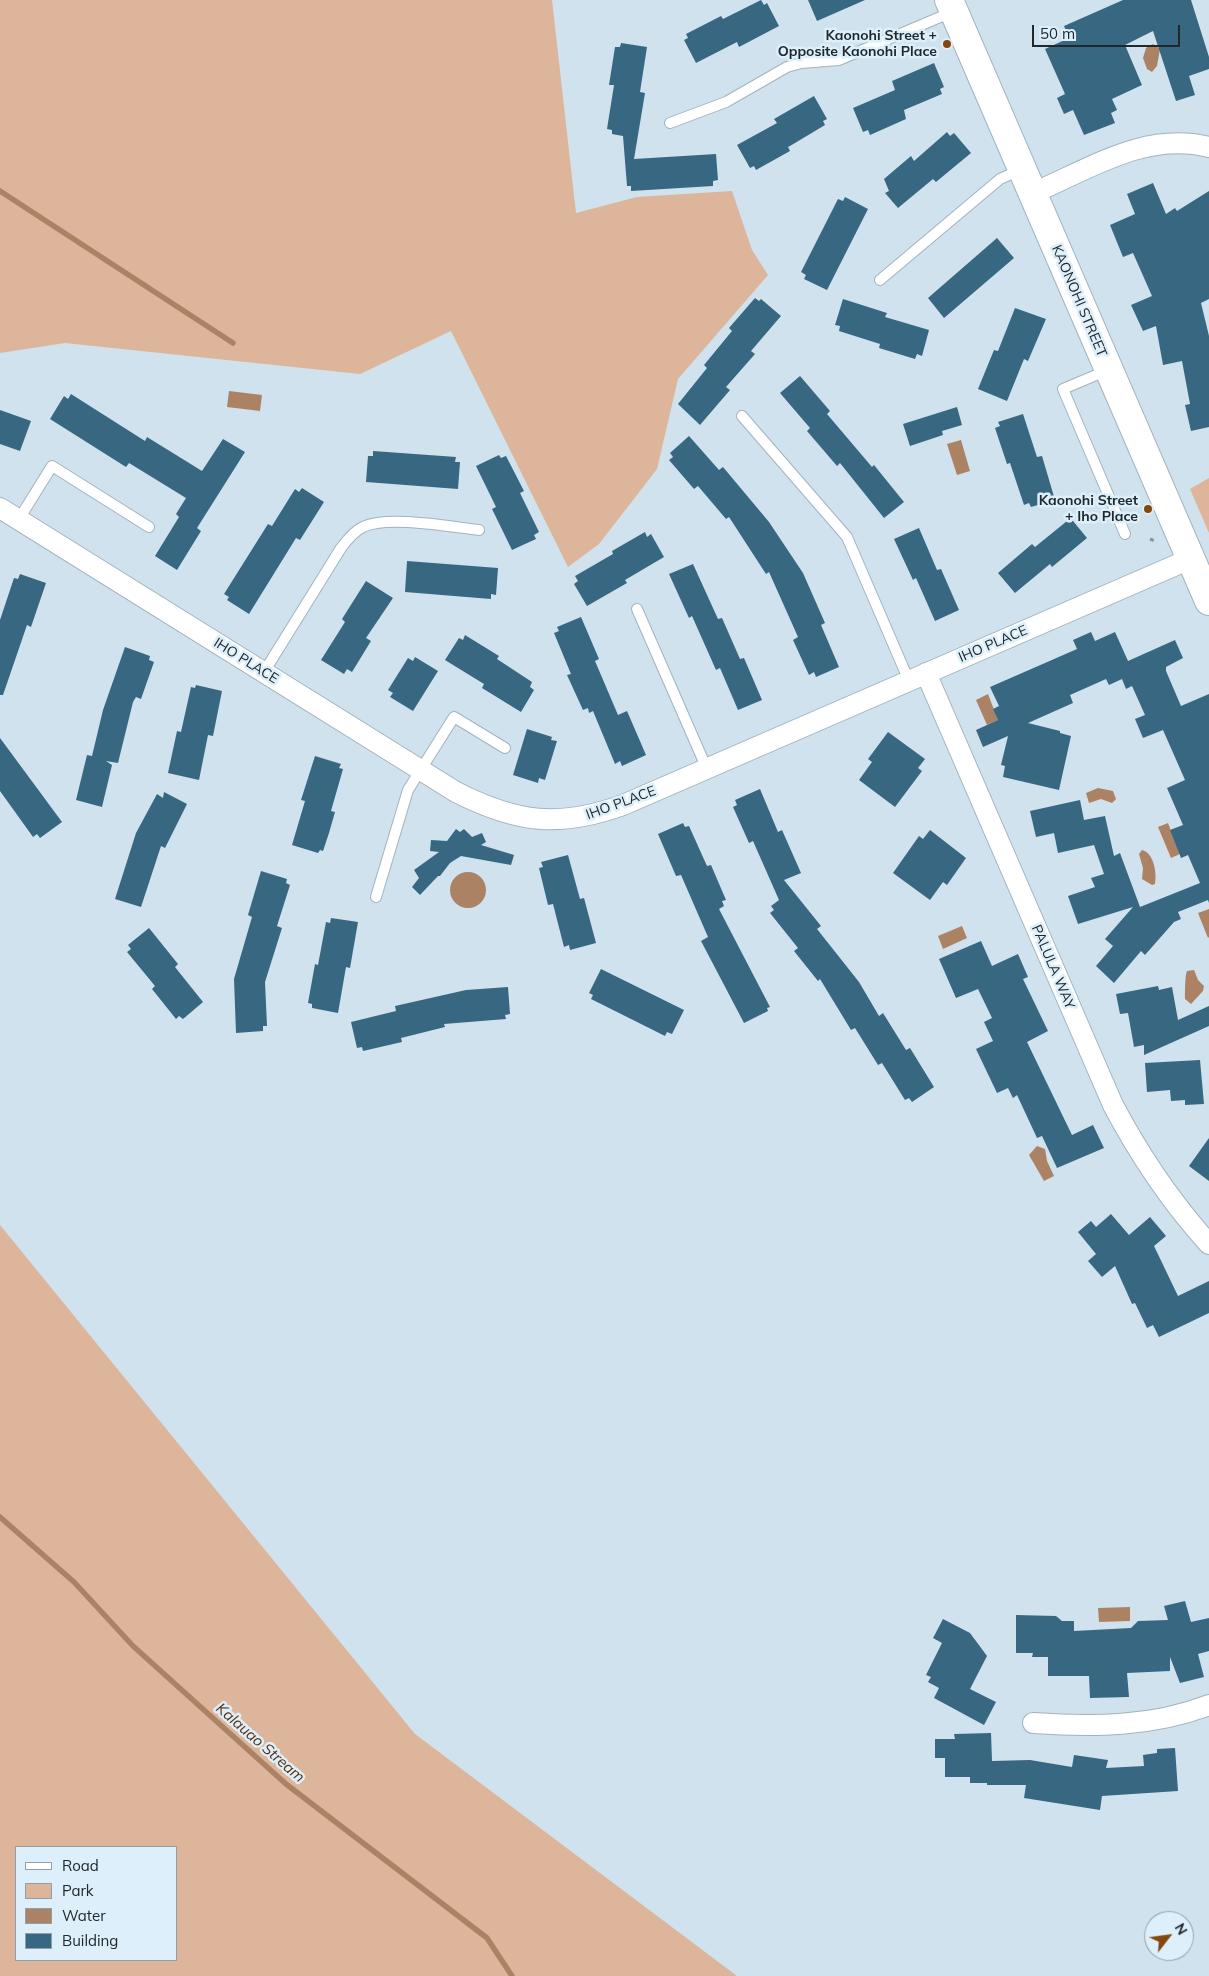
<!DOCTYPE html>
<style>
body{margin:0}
#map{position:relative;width:1209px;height:1976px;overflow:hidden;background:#cfe2ed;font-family:Mulish,sans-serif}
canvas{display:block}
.legend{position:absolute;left:15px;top:1846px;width:162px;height:115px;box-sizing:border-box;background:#dceffb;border:1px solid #919fa8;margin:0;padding:6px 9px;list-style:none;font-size:15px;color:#20282c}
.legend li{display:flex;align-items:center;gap:10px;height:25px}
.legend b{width:25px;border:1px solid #919fa8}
.north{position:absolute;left:1144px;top:1911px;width:50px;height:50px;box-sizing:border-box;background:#dceffb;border:1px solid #919fa8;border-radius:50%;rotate:60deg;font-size:14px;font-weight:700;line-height:20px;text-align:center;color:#20282c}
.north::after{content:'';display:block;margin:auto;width:18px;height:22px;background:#86470d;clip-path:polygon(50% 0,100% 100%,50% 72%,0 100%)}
.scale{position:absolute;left:1032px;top:25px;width:148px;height:22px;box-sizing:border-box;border:2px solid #20282c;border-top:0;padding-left:6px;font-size:15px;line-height:18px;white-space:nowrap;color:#20282c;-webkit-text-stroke:4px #dceffb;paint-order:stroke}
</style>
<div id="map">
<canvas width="1209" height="1976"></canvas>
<ul class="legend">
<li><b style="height:6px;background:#fff"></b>Road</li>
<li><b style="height:14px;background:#dcb59a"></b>Park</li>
<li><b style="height:14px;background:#ac8264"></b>Water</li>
<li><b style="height:14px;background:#386782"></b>Building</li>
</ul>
<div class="north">N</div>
<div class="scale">50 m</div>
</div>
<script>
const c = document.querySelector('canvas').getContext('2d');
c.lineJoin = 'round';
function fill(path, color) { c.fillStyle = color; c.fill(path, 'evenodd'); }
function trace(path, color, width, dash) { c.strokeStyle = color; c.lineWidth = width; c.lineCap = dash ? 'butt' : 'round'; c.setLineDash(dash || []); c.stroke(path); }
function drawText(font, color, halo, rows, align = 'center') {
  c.font = font + ' Mulish,sans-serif'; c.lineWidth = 5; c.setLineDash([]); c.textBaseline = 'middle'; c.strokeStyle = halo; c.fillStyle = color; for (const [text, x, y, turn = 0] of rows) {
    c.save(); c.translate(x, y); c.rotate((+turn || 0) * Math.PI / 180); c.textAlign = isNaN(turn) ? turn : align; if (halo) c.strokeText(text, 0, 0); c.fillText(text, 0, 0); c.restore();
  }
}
fill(new Path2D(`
 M 0,0 L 552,0 L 576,213 L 637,197 L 732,191 L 752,250 L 768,275 L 678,379 L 657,469 L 599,544 L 568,567 L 451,331 L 360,374 L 65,343 L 0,353 Z
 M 1209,478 L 1209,533 L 1190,489 Z
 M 0,1225 L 415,1734 L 737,1976 L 0,1976 ZM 16,1847 L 176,1847 L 176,1960 L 16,1960 Z`), '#dcb59a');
fill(new Path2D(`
 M 1153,44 L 1160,49 L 1157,66 L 1152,72 L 1147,69 L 1143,58 L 1146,48 Z
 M 229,391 L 262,395 L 260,411 L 227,407 Z
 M 961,440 L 970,471 L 957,475 L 947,444 Z
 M 988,694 L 998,720 L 987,725 L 976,700 Z
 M 1098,788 L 1113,791 L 1116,799 L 1112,803 L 1101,799 L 1089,803 L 1086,793 Z
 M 1168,823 L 1180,854 L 1171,858 L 1158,827 Z
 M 1142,850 C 1154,853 1157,873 1155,884 L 1152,885 L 1142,879 L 1143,868 L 1139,854 Z
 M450 890a18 18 0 1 1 36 0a18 18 0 1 1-36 0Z
 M 1209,909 L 1209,937 L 1208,938 L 1198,913 Z
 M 962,926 L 967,938 L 943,949 L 938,936 Z
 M 1194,970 L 1198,980 L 1204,986 L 1203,991 L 1191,1004 L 1185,999 C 1185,993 1185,975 1187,971 Z
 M 1037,1146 L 1045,1149 L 1047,1161 L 1054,1176 L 1044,1181 L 1029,1155 Z
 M 1130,1607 L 1130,1621 L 1099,1622 L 1098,1608 Z`), '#ac8264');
trace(new Path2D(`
 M 0,191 L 233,343
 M 0,1517 L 74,1582 L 133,1646 L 286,1784 L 487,1938 L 512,1976`), '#ac8264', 5.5);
fill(new Path2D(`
 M 761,0 L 764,5 L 767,3 L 779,26 L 739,47 L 737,42 L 696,63 L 684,40 L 688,38 L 686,34 L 721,16 L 723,19 Z
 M 808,0 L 865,0 L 817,21 Z
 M 1123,0 L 1191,0 L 1209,57 L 1209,69 L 1189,76 L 1195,95 L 1176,101 L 1153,31 L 1125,45 L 1142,85 L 1112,99 L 1117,110 L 1111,113 L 1115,123 L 1084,135 L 1073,110 L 1064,114 L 1057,98 L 1065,94 L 1045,49 L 1069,38 L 1064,26 Z
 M 621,43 L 647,47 L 640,92 L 645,93 L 634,159 L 716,154 L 718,180 L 713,181 L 713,186 L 631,191 L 631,186 L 627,186 L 623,136 L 612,134 L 612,130 L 607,129 L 614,85 L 609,85 L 615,47 L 620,47 Z
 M 934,63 L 944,87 L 940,89 L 942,94 L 904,110 L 906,119 L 870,135 L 868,130 L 863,132 L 853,108 L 895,90 L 892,81 Z
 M 814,96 L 827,119 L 823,121 L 825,125 L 790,146 L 788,147 L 790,151 L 756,170 L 754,166 L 750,168 L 737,145 L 777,123 L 774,119 Z
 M 947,132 L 950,136 L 954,133 L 971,153 L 936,182 L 933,179 L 898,208 L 885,193 L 889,191 L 884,179 L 911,156 L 914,161 Z
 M 1153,183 L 1166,214 L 1175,208 L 1177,211 L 1209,191 L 1209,299 L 1201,303 L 1209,336 L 1209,427 L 1191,431 L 1185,405 L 1190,404 L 1182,361 L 1163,365 L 1156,326 L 1143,331 L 1131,305 L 1152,296 L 1133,253 L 1123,257 L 1110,225 L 1135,214 L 1127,194 Z
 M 845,197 L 868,209 L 827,290 L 804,279 L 806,275 L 801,272 L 838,199 L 843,201 Z
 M 997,238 L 1014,258 L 944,318 L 928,298 Z
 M 755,298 L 759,301 L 761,299 L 781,316 L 751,351 L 755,354 L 726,387 L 730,390 L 700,425 L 678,404 L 707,368 L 704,365 L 732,331 L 729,328 Z
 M 843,299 L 887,313 L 885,317 L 929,330 L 922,356 L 917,354 L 915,359 L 879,348 L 880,344 L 839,331 L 840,326 L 835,325 Z
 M 1015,308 L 1046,319 L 1028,361 L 1024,359 L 1007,401 L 978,389 L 994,350 L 998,351 Z
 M 800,376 L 830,411 L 827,414 L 872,467 L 874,465 L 904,502 L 884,518 L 840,463 L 837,466 L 807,431 L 810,428 L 780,393 Z
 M 71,394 L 145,441 L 147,437 L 202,471 L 223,439 L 245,452 L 197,528 L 201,531 L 177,570 L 155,556 L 179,517 L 176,514 L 186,498 L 129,463 L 126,467 L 50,419 L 64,396 L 68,399 Z
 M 957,407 L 962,425 L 942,431 L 943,435 L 910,446 L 903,424 Z
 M 0,410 L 31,421 L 20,451 L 0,444 Z
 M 1023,414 L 1037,457 L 1042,456 L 1055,500 L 1031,507 L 1029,503 L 1024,505 L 1010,463 L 1007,464 L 995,428 L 1000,426 L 998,422 Z
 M 689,436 L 719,470 L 723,467 L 769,522 L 803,573 L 825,623 L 821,625 L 839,667 L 816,677 L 814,672 L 809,675 L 793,640 L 798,637 L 769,572 L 766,574 L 729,517 L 726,519 L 698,486 L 694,489 L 669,460 L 673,457 L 670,453 Z
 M 373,451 L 456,457 L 455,462 L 460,462 L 458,489 L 366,482 L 368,456 L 373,456 Z
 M 499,455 L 501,458 L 506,456 L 524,491 L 520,493 L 539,532 L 534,535 L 536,539 L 512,550 L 492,509 L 496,507 L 476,466 Z
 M 302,488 L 324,502 L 300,540 L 296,538 L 249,614 L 227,600 L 229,597 L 224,594 L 268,524 L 272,526 L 295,489 L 299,492 Z
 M 1067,521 L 1073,521 L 1087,538 L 1052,567 L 1050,564 L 1015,593 L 998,573 L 1032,544 L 1035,547 Z
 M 919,528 L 937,570 L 941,569 L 959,610 L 935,621 L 916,578 L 913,580 L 894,539 Z
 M 645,532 L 647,537 L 651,534 L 664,557 L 625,580 L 627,583 L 587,606 L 574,584 L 578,581 L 575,576 L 613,554 L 612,551 Z
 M 407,561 L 498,568 L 496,595 L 491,594 L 491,599 L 405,592 Z
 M 693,564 L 718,619 L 722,618 L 740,659 L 744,658 L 762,700 L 738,710 L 720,668 L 716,670 L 692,616 L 689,618 L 669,574 Z
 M 20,574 L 46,583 L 31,627 L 27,625 L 3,695 L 0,695 L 0,620 L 14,578 L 18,579 Z
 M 366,581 L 393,598 L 366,638 L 371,641 L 352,672 L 347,669 L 344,674 L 321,660 L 345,622 L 342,619 Z
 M 581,617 L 599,659 L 595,661 L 618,715 L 627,711 L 646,755 L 622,766 L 620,761 L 615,764 L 593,711 L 589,713 L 588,708 L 583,710 L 567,675 L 571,674 L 554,633 L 559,631 L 557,627 Z
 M 1091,632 L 1095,641 L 1115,632 L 1128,661 L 1175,640 L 1183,658 L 1166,667 L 1166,671 L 1181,706 L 1209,694 L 1209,903 L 1208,900 L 1178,912 L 1181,919 L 1174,922 L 1145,955 L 1141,951 L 1114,983 L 1096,966 L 1113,946 L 1105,939 L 1133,907 L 1078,924 L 1068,896 L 1095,887 L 1091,878 L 1104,874 L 1094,845 L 1058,853 L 1054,833 L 1036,837 L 1030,811 L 1080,800 L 1084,820 L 1105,816 L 1114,856 L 1120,853 L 1140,907 L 1200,883 L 1188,855 L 1181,858 L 1170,830 L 1183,825 L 1167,788 L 1185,780 L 1163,730 L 1143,738 L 1135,719 L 1145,715 L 1132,686 L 1126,689 L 1122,679 L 1109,685 L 1106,679 L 1070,695 L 1073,703 L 1028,723 L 1060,731 L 1060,733 L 1071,736 L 1059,790 L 1003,777 L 1005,766 L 1001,765 L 1008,736 L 983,747 L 976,730 L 998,720 L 993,709 L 999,706 L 990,687 L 1077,649 L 1073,640 Z
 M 465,635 L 499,656 L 497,659 L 532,682 L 530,687 L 534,690 L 521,712 L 482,688 L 484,684 L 445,660 L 459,638 L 463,640 Z
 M 125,647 L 150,656 L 149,660 L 154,662 L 141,699 L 136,697 L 133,702 L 118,763 L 106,761 L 112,765 L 102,807 L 76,800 L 87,755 L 92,756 L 103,710 Z
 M 415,657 L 438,671 L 413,711 L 390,697 L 393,693 L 388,690 L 408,658 L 413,661 Z
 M 196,685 L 222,691 L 213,736 L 208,735 L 199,780 L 168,773 L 177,731 L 181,732 L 191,687 L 195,688 Z
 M 527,729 L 552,737 L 551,740 L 557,741 L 545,780 L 539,778 L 538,783 L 513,775 Z
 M 888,732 L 925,759 L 918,768 L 922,771 L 895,807 L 859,780 L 872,762 L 868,759 Z
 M 0,738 L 62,822 L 40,838 L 37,834 L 33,837 L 0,791 Z
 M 315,756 L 341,764 L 339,768 L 343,769 L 331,811 L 335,812 L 329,833 L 323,851 L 320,850 L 318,853 L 292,845 L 305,801 L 301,800 Z
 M 760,789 L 778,832 L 782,830 L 801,873 L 784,880 L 821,926 L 817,929 L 859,982 L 879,1016 L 883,1013 L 906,1050 L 910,1048 L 934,1087 L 912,1102 L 909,1098 L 905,1100 L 882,1063 L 878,1065 L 855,1028 L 851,1030 L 820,979 L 818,981 L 794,951 L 798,948 L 770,913 L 774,910 L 771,906 L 779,900 L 753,841 L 749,843 L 733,807 L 737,805 L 735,800 Z
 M 164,792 L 187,804 L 165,848 L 161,846 L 141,907 L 115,899 L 136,833 L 157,794 L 163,798 Z
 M 683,823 L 685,827 L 689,826 L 707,866 L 711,865 L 726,900 L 722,901 L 724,906 L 719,909 L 770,1007 L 767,1008 L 768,1011 L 744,1023 L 701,941 L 708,937 L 681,875 L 676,876 L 658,834 Z
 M 456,829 L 460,832 L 464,829 L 472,837 L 482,833 L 486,842 L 481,845 L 514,855 L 511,865 L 461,856 L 450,863 L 440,876 L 438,876 L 420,895 L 412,887 L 419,878 L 414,870 L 439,852 L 430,851 L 431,840 L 447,841 Z
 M 930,830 L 966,858 L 947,885 L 943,882 L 930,900 L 893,873 L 919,836 L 923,839 Z
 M 568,855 L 580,899 L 584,898 L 596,943 L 570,950 L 569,945 L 564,947 L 553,904 L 548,905 L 539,868 L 543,867 L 541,862 Z
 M 261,871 L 287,879 L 286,883 L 290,885 L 277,926 L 282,928 L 265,982 L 267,1026 L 263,1026 L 263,1031 L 236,1033 L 234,979 L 252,917 L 248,915 Z
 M 331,918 L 358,922 L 350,968 L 346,967 L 338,1013 L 312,1008 L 312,1004 L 308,1003 L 315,964 L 318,965 L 326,922 L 330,923 Z
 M 149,928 L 178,964 L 175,967 L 203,1002 L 183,1019 L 179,1016 L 176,1019 L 152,989 L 155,986 L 127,952 L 131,949 L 128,945 Z
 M 981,941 L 992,966 L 1018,954 L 1028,977 L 1023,979 L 1048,1031 L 1027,1042 L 1072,1135 L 1093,1125 L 1104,1148 L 1057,1168 L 1042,1136 L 1037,1138 L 1017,1095 L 1013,1098 L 1008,1088 L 997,1093 L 976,1049 L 993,1041 L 984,1022 L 992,1018 L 978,989 L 956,998 L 939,959 Z
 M 601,969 L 684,1010 L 672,1034 L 667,1032 L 665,1036 L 591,999 L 593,995 L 589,993 Z
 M 1158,986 L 1159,990 L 1172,987 L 1178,1020 L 1209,1006 L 1209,1026 L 1144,1055 L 1144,1045 L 1134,1047 L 1128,1013 L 1120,1014 L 1116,994 Z
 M 508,987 L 510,1014 L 505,1015 L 506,1019 L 444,1024 L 445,1027 L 401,1038 L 402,1042 L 363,1051 L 362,1047 L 357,1048 L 351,1022 L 396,1011 L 395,1006 L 466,990 Z
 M 1200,1060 L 1204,1104 L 1185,1105 L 1185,1100 L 1171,1101 L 1170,1090 L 1147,1092 L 1145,1063 Z
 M 1209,1138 L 1209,1181 L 1189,1166 Z
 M 1111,1214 L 1129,1235 L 1150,1217 L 1166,1236 L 1154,1246 L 1178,1296 L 1209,1281 L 1209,1313 L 1159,1337 L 1153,1325 L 1147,1328 L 1135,1303 L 1132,1304 L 1115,1266 L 1102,1277 L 1088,1261 L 1096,1254 L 1078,1232 L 1091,1221 L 1096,1227 Z
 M 1185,1601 L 1191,1622 L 1209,1618 L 1209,1651 L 1198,1654 L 1204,1677 L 1180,1683 L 1170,1657 L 1170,1671 L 1127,1673 L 1129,1697 L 1090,1698 L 1089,1676 L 1048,1676 L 1048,1657 L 1032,1657 L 1033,1653 L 1016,1653 L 1016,1615 L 1056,1616 L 1062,1621 L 1074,1621 L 1074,1631 L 1131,1628 L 1138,1621 L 1168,1620 L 1164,1606 Z
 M 943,1619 L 970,1633 L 987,1656 L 970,1689 L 996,1702 L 984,1725 L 934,1698 L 939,1688 L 928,1682 L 931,1677 L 926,1675 L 942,1643 L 933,1638 Z
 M 991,1733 L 992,1761 L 1030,1760 L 1072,1767 L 1074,1755 L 1108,1760 L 1106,1768 L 1144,1766 L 1143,1755 L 1157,1753 L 1157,1749 L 1175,1748 L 1178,1791 L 1102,1796 L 1100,1810 L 1024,1798 L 1026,1785 L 987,1785 L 987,1783 L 970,1783 L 970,1777 L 945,1777 L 945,1758 L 935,1758 L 935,1739 L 955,1739 L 954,1734 Z`), '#386782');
const lane = new Path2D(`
 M 670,123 L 726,102 L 787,67 L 801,63 L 839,60 L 952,12
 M 880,280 L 1000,179 L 1020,170
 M 1108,370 L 1063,389 L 1125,534
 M 742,416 L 847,537 L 909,681
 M 19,519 L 52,466 L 149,527
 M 637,609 L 707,769
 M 264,672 L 341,548 C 347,540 354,531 363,527 C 387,515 451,527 479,530
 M 376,897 L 408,790 L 454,717 L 505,748`);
const street = new Path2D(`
 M 1033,193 C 1090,169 1145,131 1209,147
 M 0,508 L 456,792 C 517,823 559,828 623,805 L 1190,559
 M 926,673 L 1113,1105 C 1140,1156 1170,1201 1209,1244
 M 1033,1723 C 1093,1727 1152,1727 1209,1705`);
const secondary = new Path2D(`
 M 949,0 L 1209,601`);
trace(lane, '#a1b3be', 12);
trace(street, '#a1b3be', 22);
trace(secondary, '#a1b3be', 30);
trace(new Path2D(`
 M 1150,539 L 1155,541`), '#8a99a1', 3, [4, 2.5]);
trace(lane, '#fff', 10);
trace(street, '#fff', 20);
trace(secondary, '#fff', 28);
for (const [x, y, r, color] of [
 [947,44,5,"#86470d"],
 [1148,509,5,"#86470d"]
]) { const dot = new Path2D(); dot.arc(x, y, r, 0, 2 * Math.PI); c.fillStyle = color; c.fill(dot); trace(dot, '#dceffb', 2); }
drawText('bold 14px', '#20282c', '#dceffb', [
 ["Kaonohi Street +",937,36],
 ["Opposite Kaonohi Place",937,52],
 ["Kaonohi Street",1138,501],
 ["+ Iho Place",1138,517]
], 'right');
drawText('14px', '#20282c', '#dceffb', [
 ["KAONOHI STREET",1079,301,67],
 ["IHO PLACE",993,644,-23],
 ["IHO PLACE",246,661,32],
 ["IHO PLACE",621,803,-20],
 ["PALULA WAY",1053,967,67]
]);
drawText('italic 15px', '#5b310d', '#dceffb', [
 ["Kalauao Stream",260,1743,41]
]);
</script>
